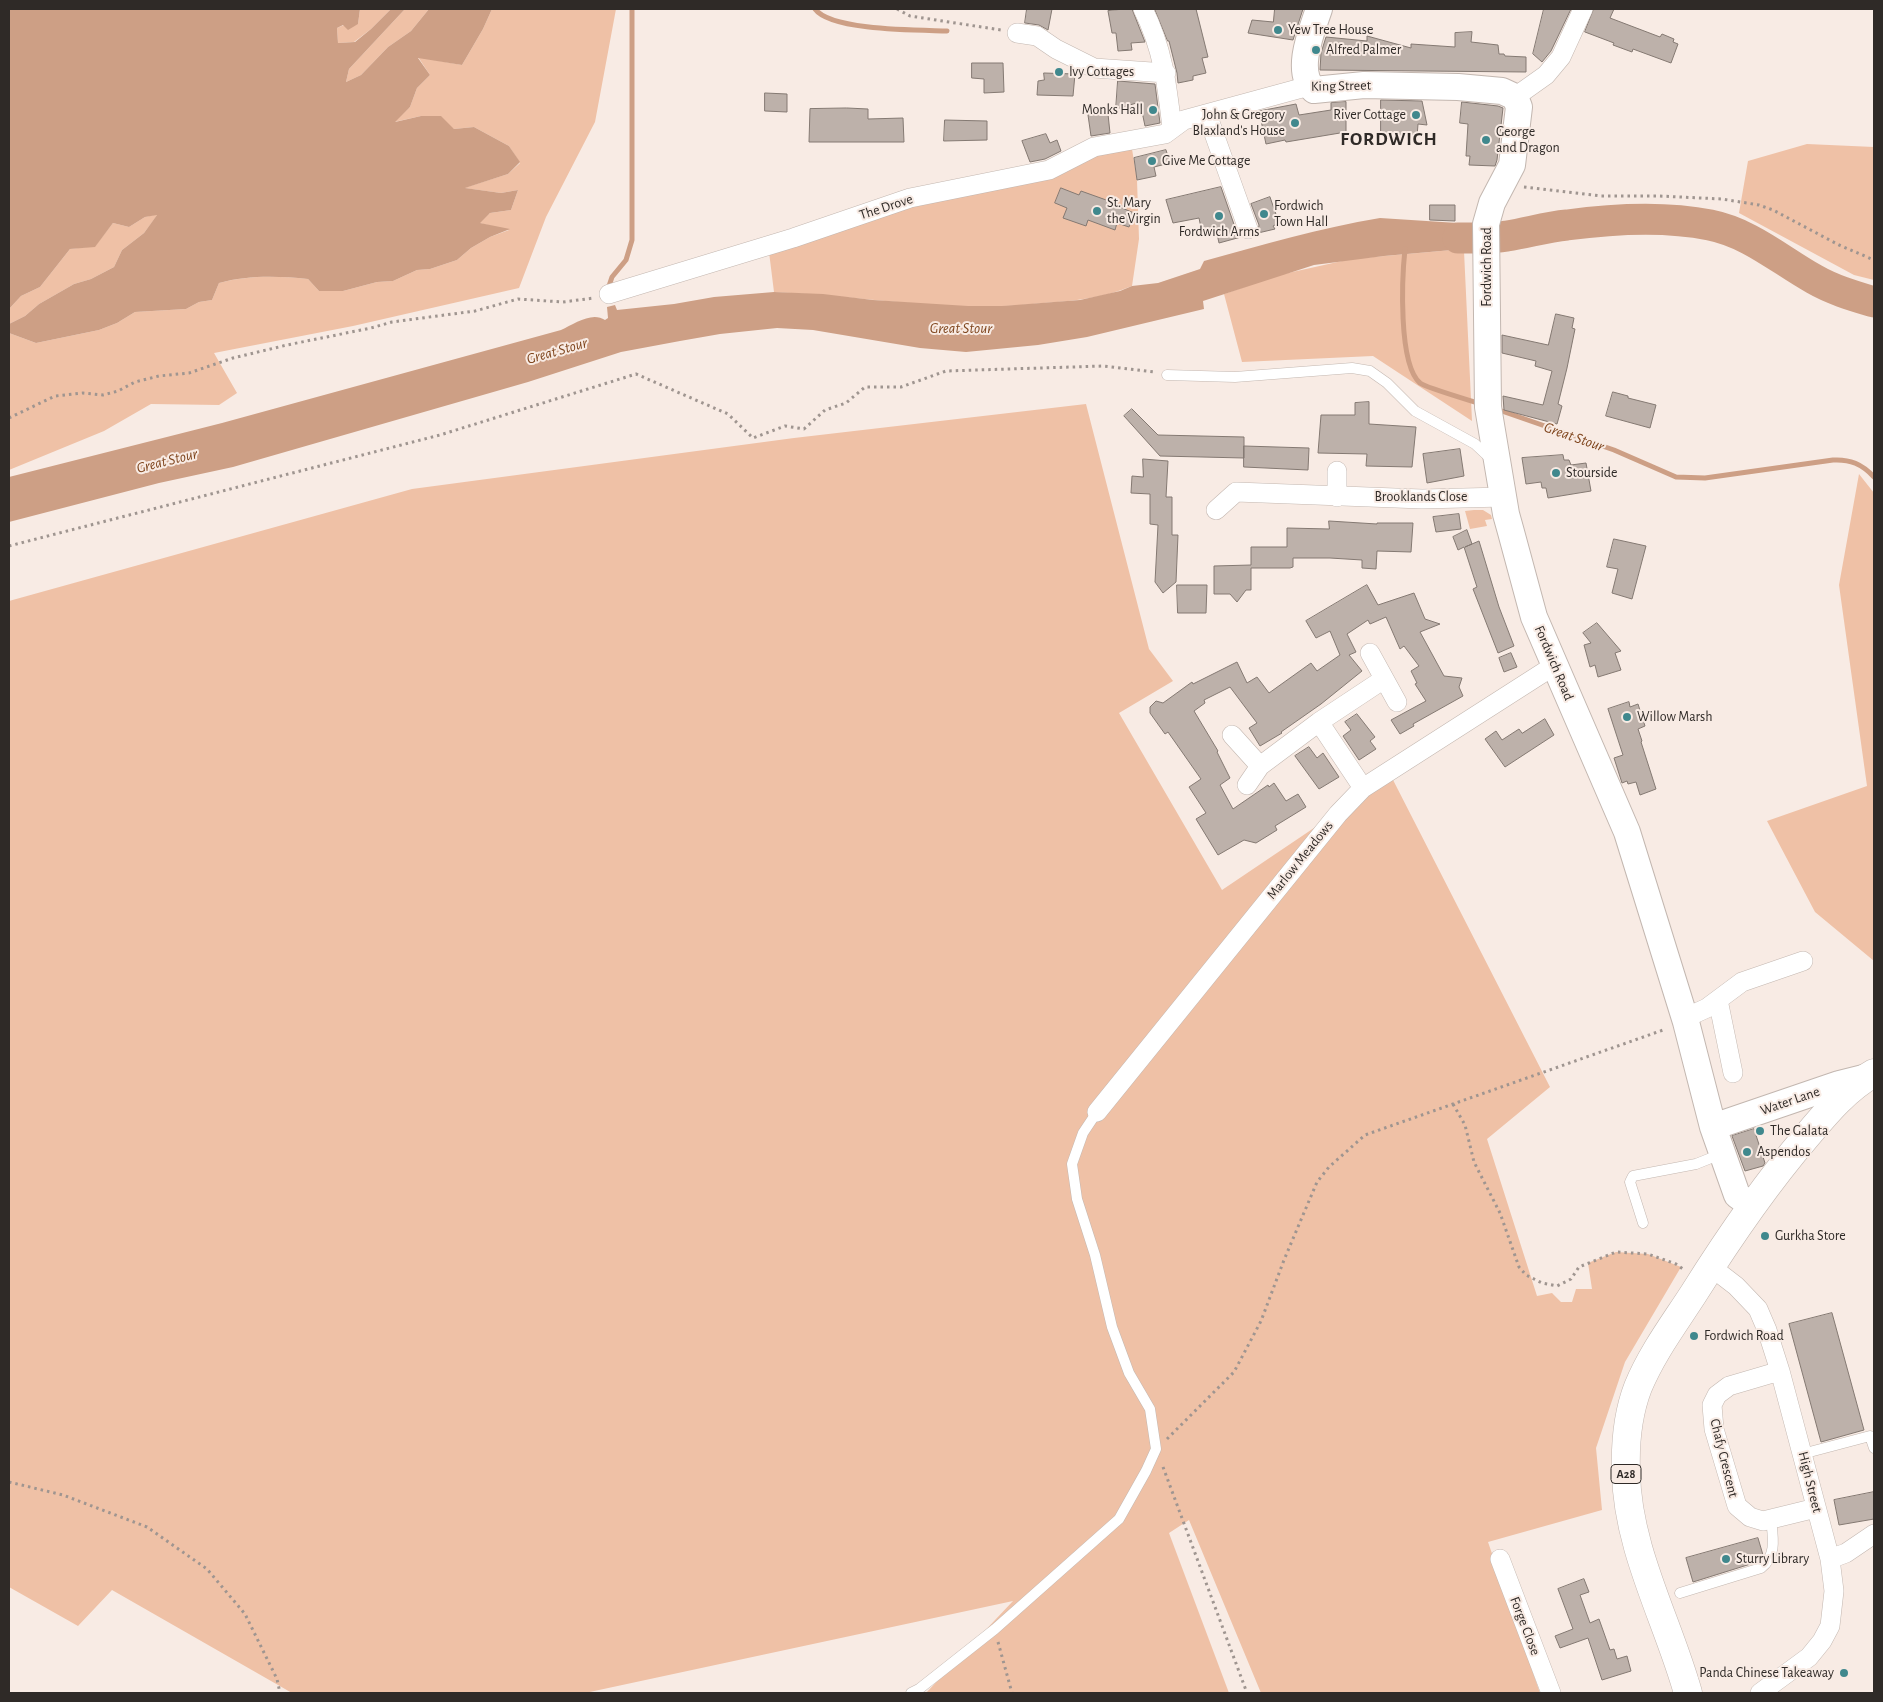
<!DOCTYPE html>
<style>
body{margin:0}
#map{position:relative;width:1883px;height:1702px;overflow:hidden;background:#f8ebe4;font-family:"Alegreya Sans",sans-serif}
canvas{display:block}
.frame{position:absolute;inset:0;border:10px solid #2f2a27;pointer-events:none}
</style>
<div id="map">
<canvas width="1883" height="1702"></canvas>
<div class="frame"></div>
</div>
<script>
const c = document.querySelector('canvas').getContext('2d');
c.lineJoin = 'round';
function fill(path, color) { c.fillStyle = color; c.fill(path, 'evenodd'); }
function trace(path, color, width, dash) { c.strokeStyle = color; c.lineWidth = width; c.lineCap = dash ? 'butt' : 'round'; c.setLineDash(dash || []); c.stroke(path); }
function drawText(font, color, halo, rows, align = 'center') {
  c.font = font + ' "Alegreya Sans",sans-serif'; c.lineWidth = 4; c.setLineDash([]); c.textBaseline = 'middle'; c.strokeStyle = halo; c.fillStyle = color; for (const [text, x, y, turn = 0] of rows) {
    c.save(); c.translate(x, y); c.rotate((+turn || 0) * Math.PI / 180); c.textAlign = isNaN(turn) ? turn : align; if (halo) c.strokeText(text, 0, 0); c.fillText(text, 0, 0); c.restore();
  }
}
fill(new Path2D(`
 M 360,9 L 391,9 L 371,29 L 354,42 L 338,43 L 337,28 L 344,25 L 358,24 Z
 M 405,9 L 429,9 L 411,31 L 388,47 L 361,75 L 346,82 L 349,69 Z
 M 492,9 L 616,9 L 595,122 L 546,217 L 519,288 L 353,326 L 214,353 L 237,393 L 219,405 L 151,404 L 104,431 L 9,470 L 9,333 L 36,343 L 99,330 L 117,323 L 135,312 L 186,309 L 199,302 L 212,300 L 219,283 C 249,275 278,276 308,279 L 319,291 L 343,291 L 377,282 L 393,281 L 417,270 L 430,269 L 457,260 L 471,248 L 490,237 L 509,230 L 479,223 L 490,213 L 511,210 L 518,190 L 501,193 L 464,188 L 508,174 L 520,163 L 509,146 L 474,127 L 454,129 L 421,116 L 394,122 L 410,107 L 417,88 L 430,75 L 418,57 L 462,65 L 483,29 Z
 M 1807,144 L 1874,147 L 1874,280 L 1854,275 L 1739,213 L 1748,161 Z
 M 1132,149 L 1137,180 L 1139,239 L 1132,286 C 1104,298 1073,301 1043,303 C 1029,304 1015,306 1002,306 C 926,309 850,295 774,292 L 769,252 L 905,208 L 1096,153 Z
 M 158,214 L 144,233 L 122,250 L 114,267 L 91,279 L 74,284 L 39,304 L 25,316 L 9,324 L 9,309 L 21,296 L 40,287 L 70,249 L 95,246 L 113,223 L 129,227 L 145,217 Z
 M 1452,250 L 1464,251 L 1472,421 L 1373,356 L 1242,362 L 1224,294 L 1279,275 L 1351,259 Z
 M 1086,404 L 1149,649 L 1173,681 L 1119,713 L 1222,890 L 1391,776 L 1550,1087 L 1487,1139 L 1537,1296 L 1552,1293 L 1561,1302 L 1572,1302 L 1576,1289 L 1592,1289 L 1588,1263 L 1616,1252 L 1648,1254 L 1681,1267 L 1625,1362 L 1596,1448 L 1602,1510 L 1488,1542 L 1540,1693 L 1261,1693 L 1189,1520 L 1169,1533 L 1229,1693 L 926,1693 L 1013,1601 L 585,1693 L 292,1693 L 112,1590 L 78,1626 L 9,1587 L 9,601 L 412,489 L 794,438 Z
 M 1859,474 L 1874,493 L 1874,961 L 1815,912 L 1767,821 L 1867,786 L 1839,585 Z
 M 1474,510 L 1483,510 L 1491,515 L 1492,519 L 1485,520 L 1487,526 L 1470,529 L 1465,511 Z`), '#efc1a6');
fill(new Path2D(`
 M 9,9 L 360,9 L 358,24 L 348,30 L 343,25 L 337,28 L 338,43 L 355,42 L 371,29 L 391,9 L 405,9 L 349,69 L 346,82 L 361,75 L 388,47 L 411,31 L 429,9 L 492,9 L 483,29 L 462,65 L 418,58 L 430,75 L 417,88 L 410,107 L 395,122 L 421,116 L 441,116 L 454,129 L 474,127 L 509,146 L 520,162 L 508,174 L 465,188 L 501,193 L 518,190 L 511,210 L 490,213 L 480,223 L 510,229 L 490,237 L 471,248 L 457,260 L 430,269 L 417,270 L 393,281 L 377,282 L 343,291 L 319,291 L 308,279 C 278,276 248,275 219,283 L 212,300 L 199,302 L 186,309 L 135,312 L 117,323 L 99,330 L 36,343 L 9,333 L 9,324 L 25,316 L 39,304 L 74,284 L 91,279 L 114,267 L 122,250 L 144,233 L 157,215 L 145,217 L 129,227 L 113,223 L 95,247 L 70,249 L 40,287 L 21,296 L 9,309 Z
 M 1380,218 L 1473,224 L 1477,251 L 1452,250 L 1384,256 L 1314,265 L 1203,301 L 1204,309 L 1087,337 L 1038,345 L 966,352 L 920,348 L 813,330 L 777,328 L 720,334 L 680,341 L 621,352 L 528,382 L 233,467 L 159,483 L 9,522 L 9,477 L 222,423 L 561,330 C 574,324 592,311 605,320 L 608,318 L 607,307 L 615,305 L 617,310 L 674,304 L 714,297 L 774,292 L 823,294 L 873,300 L 968,306 L 1002,306 L 1080,300 L 1120,291 L 1132,286 L 1158,283 L 1200,269 L 1204,261 C 1262,245 1320,228 1380,218 Z`), '#cd9f85');
trace(new Path2D(`
 M 815,9 C 831,31 919,30 947,31
 M 1405,249 C 1402,277 1398,364 1420,383 C 1424,387 1472,401 1481,404
 M 608,289 L 612,277 L 626,260 L 632,240 L 632,9
 M 1496,409 L 1614,450 L 1676,477 L 1705,478 L 1833,460 C 1850,459 1862,464 1874,477`), '#cd9f85', 5);
trace(new Path2D(`
 M 1458,238 C 1474,238 1491,239 1507,236 C 1527,233 1546,227 1567,225 C 1611,219 1666,216 1710,225 C 1750,233 1780,260 1814,279 C 1833,290 1854,296 1874,302`), '#cd9f85', 31);
const building = new Path2D(`
 M 1027,9 L 1052,9 L 1048,30 L 1039,25 L 1025,23 Z
 M 1124,9 L 1132,9 L 1145,42 L 1131,43 L 1132,50 L 1118,51 L 1116,33 L 1112,33 L 1108,11 Z
 M 1155,9 L 1196,9 L 1208,57 L 1202,58 L 1206,73 L 1193,76 L 1193,80 L 1178,83 L 1177,73 L 1169,41 L 1168,41 Z
 M 1275,9 L 1303,9 L 1293,40 L 1248,33 L 1252,20 L 1273,22 Z
 M 1544,9 L 1571,9 L 1551,51 L 1542,62 L 1533,54 Z
 M 1594,9 L 1614,9 L 1610,18 L 1660,37 L 1662,34 L 1674,39 L 1673,42 L 1678,44 L 1671,63 L 1633,49 L 1632,52 L 1613,45 L 1614,43 L 1585,32 Z
 M 1472,32 L 1471,42 L 1498,45 L 1499,54 L 1504,54 L 1505,56 L 1526,57 L 1526,72 L 1320,70 L 1321,53 L 1326,37 L 1367,41 L 1367,36 L 1411,48 L 1411,44 L 1455,47 L 1455,33 Z
 M 972,63 L 1003,63 L 1004,92 L 984,93 L 984,79 L 972,78 Z
 M 1044,73 L 1075,74 L 1073,96 L 1037,95 L 1038,81 L 1044,80 Z
 M 1118,81 L 1155,84 L 1160,123 L 1145,126 L 1140,102 L 1116,109 Z
 M 765,93 L 787,94 L 787,112 L 765,111 Z
 M 1381,100 L 1422,101 L 1427,125 L 1418,124 L 1417,137 L 1381,136 Z
 M 1346,102 L 1346,132 L 1286,142 L 1285,140 L 1266,144 L 1259,111 L 1296,104 L 1299,115 L 1331,110 L 1331,103 Z
 M 1462,102 L 1498,106 L 1503,108 L 1497,160 L 1495,166 L 1469,165 L 1470,156 L 1466,156 L 1468,124 L 1460,123 Z
 M 847,108 L 868,109 L 868,119 L 903,118 L 904,142 L 809,142 L 810,109 Z
 M 1108,114 L 1110,133 L 1091,136 L 1088,115 Z
 M 945,120 L 987,121 L 987,140 L 944,141 Z
 M 1046,134 L 1050,143 L 1057,140 L 1061,151 L 1045,159 L 1030,162 L 1022,141 Z
 M 1166,150 L 1170,163 L 1154,167 L 1156,176 L 1137,180 L 1134,158 Z
 M 1221,187 L 1237,233 L 1241,237 L 1219,243 L 1216,229 L 1202,233 L 1199,218 L 1173,223 L 1166,200 Z
 M 1061,188 L 1079,195 L 1081,191 L 1123,206 L 1122,208 L 1134,213 L 1129,227 L 1117,223 L 1115,230 L 1088,220 L 1086,226 L 1063,218 L 1067,208 L 1055,203 Z
 M 1270,197 L 1279,223 L 1273,226 L 1275,229 L 1258,233 L 1259,225 L 1251,204 Z
 M 1430,205 L 1455,205 L 1455,221 L 1430,220 Z
 M 1556,314 L 1574,318 L 1572,328 L 1575,329 L 1567,368 L 1558,404 L 1562,406 L 1557,424 L 1504,410 L 1503,396 L 1543,405 L 1552,371 L 1535,366 L 1536,361 L 1502,353 L 1502,335 L 1548,345 Z
 M 1613,392 L 1628,396 L 1628,398 L 1656,405 L 1650,428 L 1606,416 Z
 M 1369,402 L 1369,424 L 1416,427 L 1412,467 L 1366,466 L 1367,454 L 1318,453 L 1321,415 L 1355,415 L 1355,403 Z
 M 1132,409 L 1158,435 L 1244,437 L 1244,458 L 1160,456 L 1124,416 Z
 M 1244,446 L 1309,448 L 1308,470 L 1244,467 Z
 M 1460,449 L 1464,476 L 1427,483 L 1423,454 Z
 M 1563,455 L 1564,460 L 1569,460 L 1571,465 L 1586,463 L 1591,491 L 1548,498 L 1546,488 L 1542,488 L 1541,482 L 1526,484 L 1522,458 Z
 M 1143,459 L 1168,461 L 1166,497 L 1172,497 L 1172,535 L 1178,535 L 1176,582 L 1163,593 L 1155,582 L 1158,525 L 1150,524 L 1150,494 L 1131,493 L 1132,476 L 1143,477 Z
 M 1459,514 L 1461,529 L 1436,532 L 1433,517 Z
 M 1329,521 L 1377,524 L 1377,523 L 1413,523 L 1411,552 L 1377,551 L 1376,569 L 1362,568 L 1362,560 L 1330,558 L 1293,558 L 1293,567 L 1290,568 L 1251,568 L 1251,590 L 1246,590 L 1237,602 L 1230,594 L 1214,594 L 1214,566 L 1251,565 L 1251,547 L 1287,547 L 1287,528 L 1329,529 Z
 M 1467,530 L 1472,544 L 1465,547 L 1479,541 L 1499,607 L 1514,646 L 1498,653 L 1473,589 L 1477,587 L 1464,547 L 1458,550 L 1453,537 Z
 M 1614,539 L 1646,546 L 1632,599 L 1612,593 L 1618,569 L 1607,567 Z
 M 1177,585 L 1207,585 L 1206,613 L 1178,613 Z
 M 1367,585 L 1378,605 L 1414,593 L 1425,619 L 1440,624 L 1420,632 L 1444,676 L 1462,678 L 1459,687 L 1463,696 L 1413,724 L 1414,726 L 1400,734 L 1391,720 L 1426,701 L 1415,684 L 1417,683 L 1411,671 L 1419,666 L 1404,646 L 1400,649 L 1386,617 L 1370,624 L 1368,620 L 1347,634 L 1356,652 L 1349,655 L 1362,671 L 1321,704 L 1281,732 L 1282,733 L 1260,746 L 1249,728 L 1257,723 L 1230,687 L 1204,700 L 1205,703 L 1194,711 L 1218,751 L 1217,752 L 1230,778 L 1220,785 L 1233,809 L 1268,785 L 1269,787 L 1274,783 L 1286,801 L 1298,794 L 1306,807 L 1275,826 L 1277,830 L 1256,843 L 1244,840 L 1218,855 L 1196,819 L 1206,813 L 1189,787 L 1201,779 L 1168,732 L 1165,734 L 1150,713 L 1150,707 L 1156,701 L 1163,703 L 1192,682 L 1193,684 L 1237,662 L 1247,683 L 1257,677 L 1269,693 L 1311,663 L 1317,671 L 1340,655 L 1330,631 L 1316,638 L 1306,621 Z
 M 1597,623 L 1621,651 L 1615,653 L 1621,670 L 1598,677 L 1595,665 L 1590,667 L 1584,645 L 1591,643 L 1583,633 Z
 M 1511,653 L 1517,667 L 1504,672 L 1499,658 Z
 M 1629,702 L 1630,707 L 1638,704 L 1645,726 L 1638,729 L 1642,741 L 1641,742 L 1656,789 L 1640,795 L 1636,782 L 1628,784 L 1627,781 L 1622,783 L 1614,758 L 1623,755 L 1608,709 Z
 M 1357,714 L 1375,737 L 1370,741 L 1376,749 L 1359,760 L 1343,736 L 1351,730 L 1345,722 Z
 M 1545,719 L 1554,735 L 1505,767 L 1485,739 L 1496,731 L 1502,740 L 1519,729 L 1522,733 Z
 M 1309,747 L 1317,758 L 1323,753 L 1339,777 L 1319,789 L 1295,756 Z
 M 1754,1129 L 1765,1163 L 1763,1166 L 1745,1171 L 1732,1136 Z
 M 1832,1313 L 1864,1430 L 1821,1442 L 1789,1324 Z
 M 1874,1492 L 1874,1519 L 1839,1525 L 1834,1500 Z
 M 1758,1538 L 1763,1555 L 1757,1562 L 1693,1582 L 1686,1558 Z
 M 1584,1579 L 1589,1592 L 1580,1595 L 1590,1623 L 1599,1619 L 1610,1650 L 1614,1649 L 1617,1659 L 1627,1656 L 1631,1671 L 1602,1680 L 1588,1638 L 1560,1648 L 1555,1636 L 1573,1629 L 1558,1589 Z`);
fill(building, '#bdb1aa');
trace(building, '#847972', 1);
const lane = new Path2D(`
 M 1167,375 L 1235,377 L 1352,368 L 1370,371 L 1387,383 L 1415,411 L 1475,444 L 1491,459
 M 1643,1223 L 1630,1182 L 1633,1176 L 1696,1164 L 1721,1154
 M 1802,1454 L 1870,1436 L 1874,1448
 M 1680,1593 L 1761,1568 C 1777,1556 1773,1537 1771,1519
 M 911,1693 L 919,1689 L 995,1629 L 1119,1519 L 1146,1471 L 1156,1449 L 1150,1409 L 1129,1373 L 1112,1327 L 1095,1255 L 1077,1199 L 1072,1164 L 1083,1133 L 1097,1112`);
const street = new Path2D(`
 M 1143,9 C 1163,49 1167,84 1172,128
 M 1017,33 L 1037,36 L 1056,49 L 1094,68 L 1166,73
 M 1515,97 L 1546,75 L 1561,57 L 1583,9
 M 1207,114 L 1248,229
 M 609,294 L 793,238 L 910,198 L 1049,170 L 1094,147 L 1165,134 L 1184,120 L 1309,86
 M 1337,497 L 1337,471
 M 1216,510 L 1236,492 L 1422,499 L 1504,497
 M 1370,653 L 1397,702
 M 1319,722 L 1363,788
 M 1232,735 L 1260,766
 M 1247,785 L 1260,766 L 1319,722 L 1384,679
 M 1718,1000 L 1733,1073
 M 1685,1018 L 1707,1008 L 1742,982 L 1803,961
 M 1097,1112 L 1338,814 L 1363,788 L 1555,665
 M 1710,1266 L 1736,1286 L 1758,1309 L 1767,1330 L 1780,1371 L 1830,1559 L 1834,1591 L 1830,1626 L 1822,1641 L 1809,1657 L 1760,1693
 M 1780,1371 L 1729,1386 L 1717,1395 L 1712,1405 L 1714,1429 L 1737,1506 L 1750,1517 L 1763,1521 L 1816,1508
 M 1500,1559 L 1551,1693
 M 1830,1559 L 1846,1553 L 1874,1534`);
const secondary = new Path2D(`
 M 1319,9 C 1312,30 1294,72 1314,90 L 1364,85 L 1458,87 L 1502,91 L 1515,97 L 1519,107 L 1512,165 L 1492,203 L 1486,224 L 1488,407 L 1506,514 L 1511,532 L 1534,617 L 1627,832 L 1686,1022 L 1713,1127 L 1737,1195 L 1752,1206
 M 1713,1127 L 1839,1084 L 1867,1077`);
const highway = new Path2D(`
 M 1688,1693 C 1668,1621 1627,1549 1626,1472 C 1625,1444 1628,1413 1638,1387 C 1652,1353 1674,1324 1694,1293 C 1728,1239 1764,1186 1806,1137 C 1826,1113 1847,1088 1874,1073`);
trace(lane, '#c3b7b0', 11);
trace(street, '#c3b7b0', 20);
trace(secondary, '#c3b7b0', 28);
trace(highway, '#c3b7b0', 29);
trace(new Path2D(`
 M 897,9 L 910,16 L 1001,30
 M 1524,187 L 1601,196 L 1659,196 L 1722,199 L 1759,205 L 1773,210 L 1839,245 L 1874,260
 M 9,418 L 55,396 L 83,393 L 103,395 L 118,391 L 135,382 L 159,376 L 189,373 L 233,358 L 287,345 L 371,328 L 392,322 L 475,311 L 518,299 L 563,302 L 594,298
 M 9,546 L 440,435 L 636,374 L 728,414 L 753,438 L 785,426 L 804,429 L 825,410 L 846,403 L 865,387 L 901,387 L 946,371 L 1103,366 L 1154,372
 M 1453,1104 L 1465,1125 L 1474,1162 L 1500,1213 L 1519,1267 L 1526,1275 L 1542,1283 L 1557,1286 L 1571,1279 L 1579,1267 L 1616,1252 L 1648,1254 L 1676,1264 L 1683,1269
 M 1167,1439 L 1234,1372 L 1261,1321 L 1284,1260 L 1317,1182 L 1329,1167 L 1365,1135 L 1666,1029
 M 1163,1467 L 1247,1693
 M 9,1482 L 63,1495 L 147,1527 L 207,1569 L 245,1614 L 277,1679 L 280,1693
 M 998,1642 L 1012,1693`), '#9f9590', 3, [2.5, 4]);
trace(lane, '#fff', 10);
trace(street, '#fff', 19);
trace(secondary, '#fff', 26);
trace(highway, '#fff', 28);
for (const [x, y, r, color] of [
 [1278,30,5,"#40888d"],
 [1316,50,5,"#40888d"],
 [1059,72,5,"#40888d"],
 [1153,110,5,"#40888d"],
 [1416,115,5,"#40888d"],
 [1295,123,5,"#40888d"],
 [1486,140,5,"#40888d"],
 [1152,161,5,"#40888d"],
 [1097,211,5,"#40888d"],
 [1264,214,5,"#40888d"],
 [1219,216,5,"#40888d"],
 [1556,473,5,"#40888d"],
 [1627,717,5,"#40888d"],
 [1760,1131,5,"#40888d"],
 [1747,1152,5,"#40888d"],
 [1765,1236,5,"#40888d"],
 [1694,1336,5,"#40888d"],
 [1726,1559,5,"#40888d"],
 [1844,1673,5,"#40888d"]
]) { const dot = new Path2D(); dot.arc(x, y, r, 0, 2 * Math.PI); c.fillStyle = color; c.fill(dot); trace(dot, '#f8ebe4', 2); }
for (const [x, y, w] of [
 [1626,1474,30]
]) { const box = new Path2D(); box.roundRect(x - w / 2, y - 9.5, w, 19, 4); c.fillStyle = '#f8ebe4'; c.fill(box); trace(box, '#2f2a27', 1); }
drawText('bold 12px', '#2f2a27', null, [
 ["A28",1626,1474]
]);
drawText('14px', '#2f2a27', '#f8ebe4', [
 ["Yew Tree House",1288,30],
 ["Alfred Palmer",1326,50],
 ["Ivy Cottages",1069,72],
 ["Monks Hall",1143,110,"right"],
 ["John & Gregory",1285,115,"right"],
 ["Blaxland's House",1285,131,"right"],
 ["River Cottage",1406,115,"right"],
 ["George",1496,132],
 ["and Dragon",1496,148],
 ["Give Me Cottage",1162,161],
 ["St. Mary",1107,203],
 ["the Virgin",1107,219],
 ["Fordwich",1274,206],
 ["Town Hall",1274,222],
 ["Fordwich Arms",1219,232,"center"],
 ["Stourside",1566,473],
 ["Willow Marsh",1637,717],
 ["The Galata",1770,1131],
 ["Aspendos",1757,1152],
 ["Gurkha Store",1775,1236],
 ["Fordwich Road",1704,1336],
 ["Sturry Library",1736,1559],
 ["Panda Chinese Takeaway",1834,1673,"right"]
], 'left');
drawText('14px', '#2f2a27', '#f8ebe4', [
 ["King Street",1341,86,-1],
 ["The Drove",886,207,-18],
 ["Fordwich Road",1487,267,-90],
 ["Brooklands Close",1421,497],
 ["Fordwich Road",1554,663,67],
 ["Marlow Meadows",1300,860,-51],
 ["Water Lane",1790,1101,-19],
 ["Chafy Crescent",1724,1458,76],
 ["High Street",1810,1482,76],
 ["Forge Close",1525,1626,69]
]);
drawText('italic 15px', '#7f451d', '#f8ebe4', [
 ["Great Stour",961,328],
 ["Great Stour",557,351,-16],
 ["Great Stour",1574,437,19],
 ["Great Stour",167,461,-14]
]);
c.letterSpacing = '1px';
drawText('bold 19px', '#2f2a27', '#f8ebe4', [
 ["FORDWICH",1389,139]
]);
c.letterSpacing = '0px';
</script>
